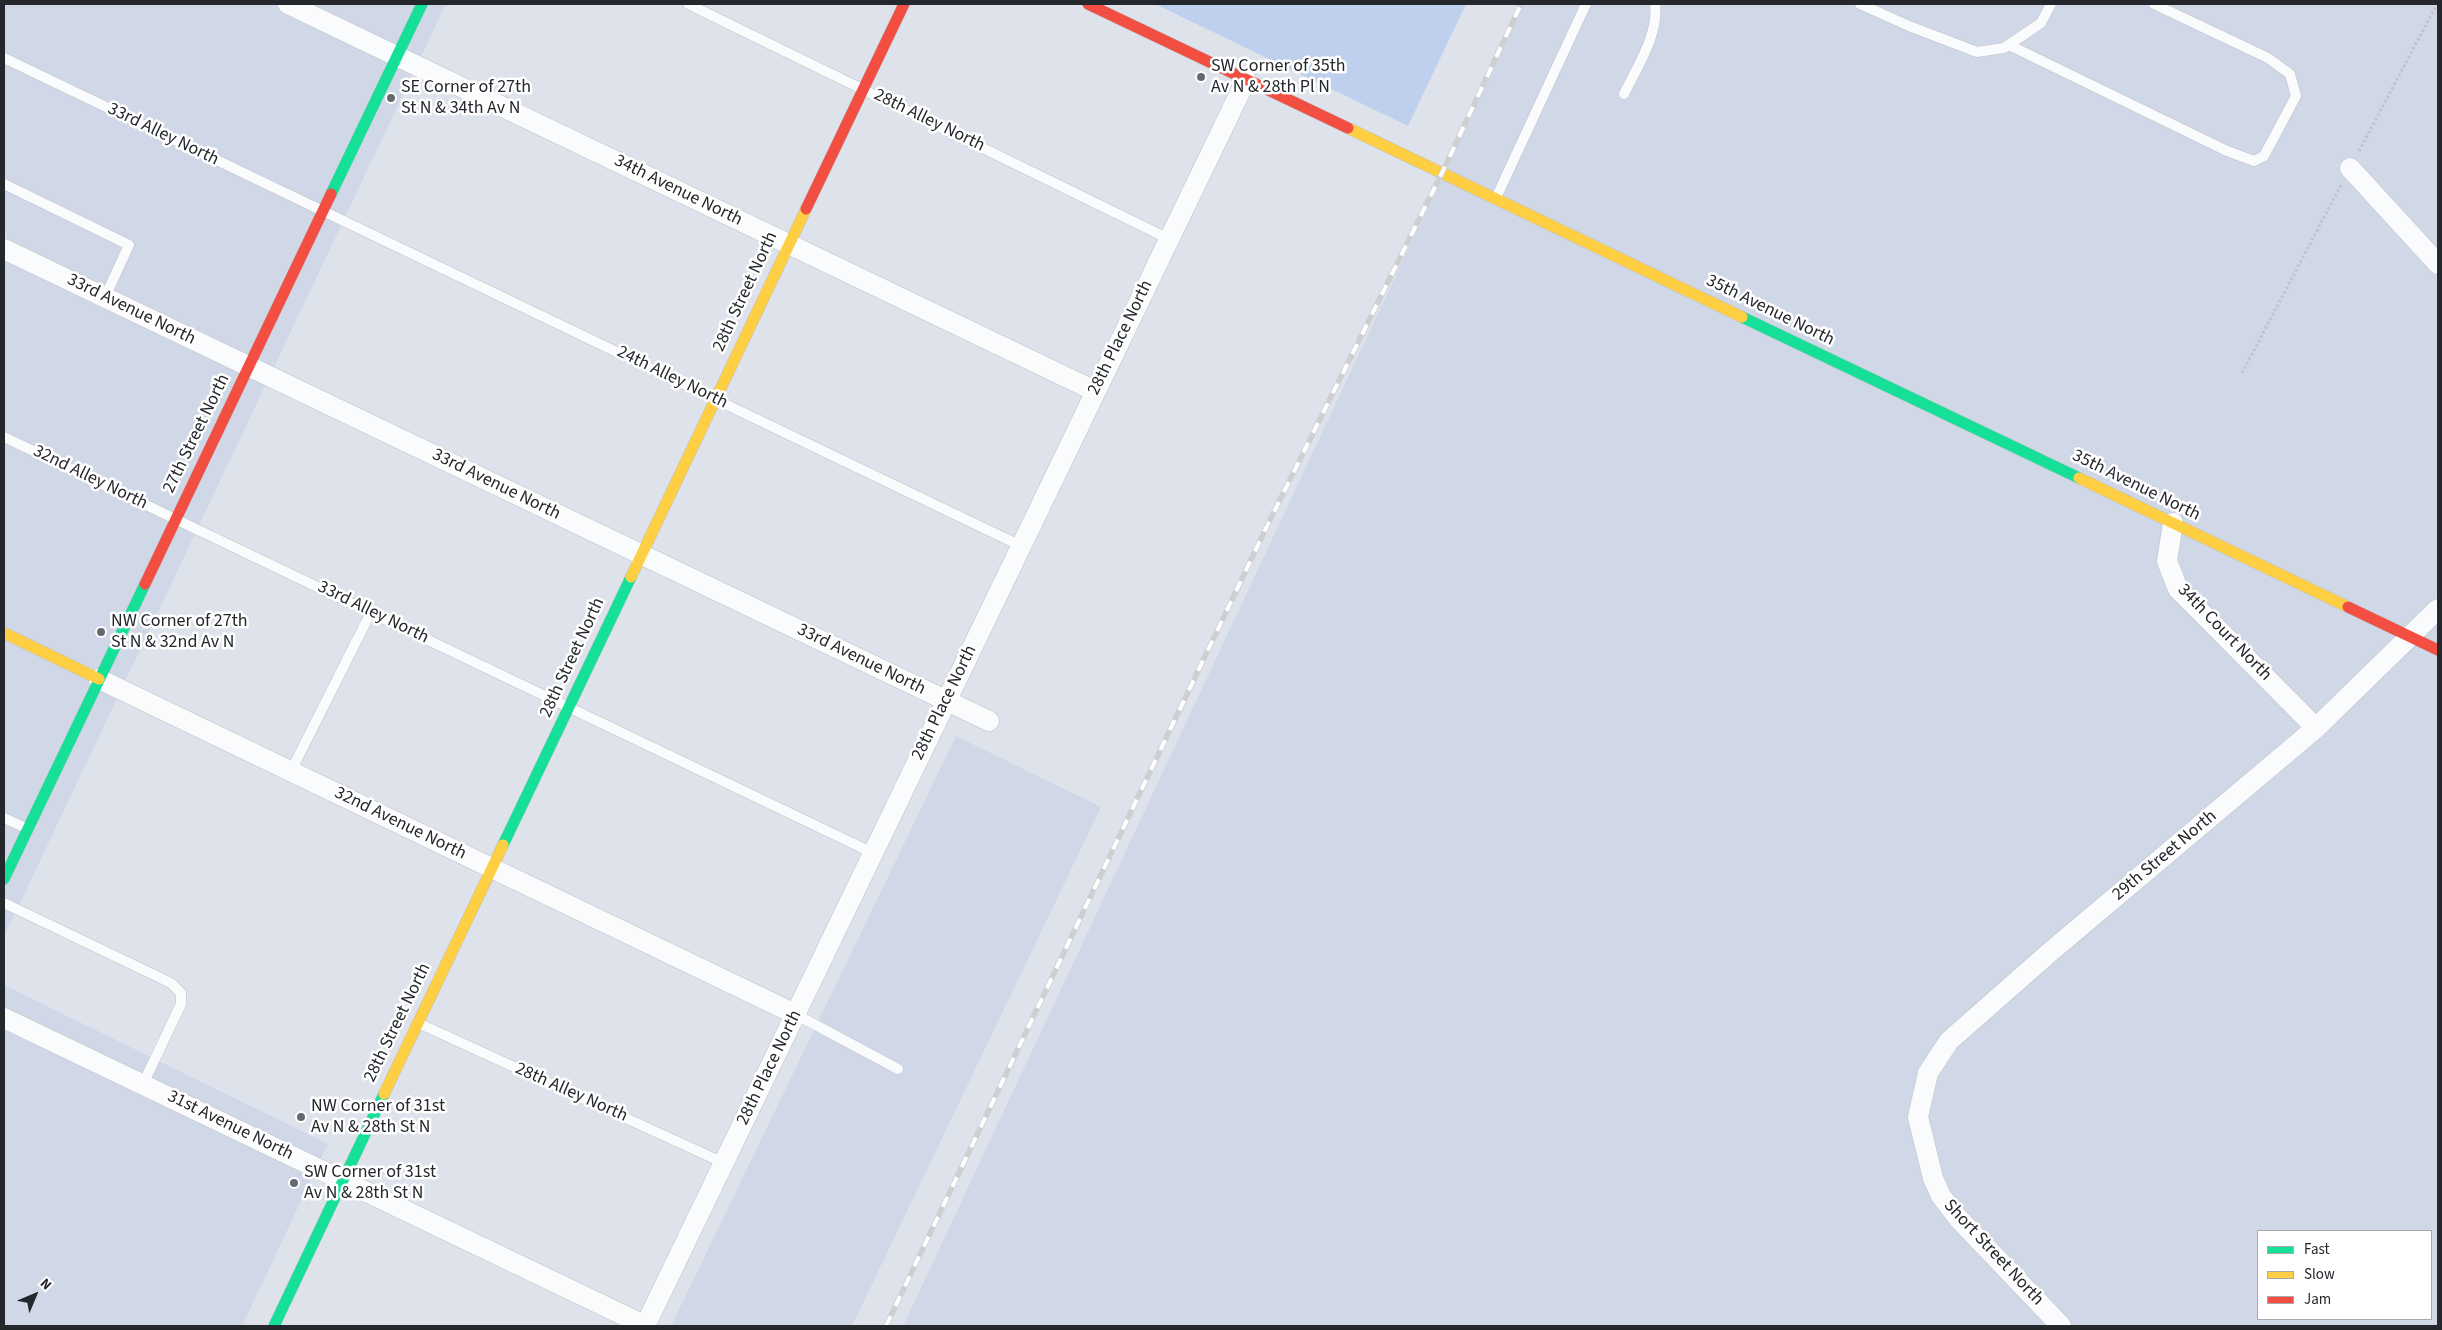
<!DOCTYPE html>
<style>
body{margin:0}
#map{position:relative;width:2442px;height:1330px;overflow:hidden;background:#dee3eb;font-family:"Source Sans 3",sans-serif}
canvas{display:block}
.frame{position:absolute;inset:0;border:5px solid #24272c;pointer-events:none}
.legend{position:absolute;left:2257px;top:1230px;width:175px;height:90px;box-sizing:border-box;background:#fff;border:1px solid #a7a9ab;margin:0;padding:6px 9px;list-style:none;font-size:15px;color:#24272c}
.legend li{display:flex;align-items:center;gap:10px;height:25px}
.legend b{width:25px;border:1px solid #a7a9ab}
.north{position:absolute;left:10px;top:1270px;width:50px;height:50px;-webkit-text-stroke:4px #fff;paint-order:stroke;rotate:45deg;font-size:14px;font-weight:700;line-height:20px;text-align:center;color:#24272c}
.north::after{content:'';display:block;margin:auto;width:18px;height:22px;background:#24272c;clip-path:polygon(50% 0,100% 100%,50% 72%,0 100%)}
</style>
<div id="map">
<canvas width="2442" height="1330"></canvas>
<div class="frame"></div>
<ul class="legend">
<li><b style="height:6px;background:#16e098"></b>Fast</li>
<li><b style="height:6px;background:#ffcf43"></b>Slow</li>
<li><b style="height:6px;background:#f24e42"></b>Jam</li>
</ul>
<div class="north">N</div>
</div>
<script>
const c = document.querySelector('canvas').getContext('2d');
c.lineJoin = 'round';
function fill(path, color) { c.fillStyle = color; c.fill(path, 'evenodd'); }
function trace(path, color, width, dash) { c.strokeStyle = color; c.lineWidth = width; c.lineCap = dash ? 'butt' : 'round'; c.setLineDash(dash || []); c.stroke(path); }
function drawText(font, color, halo, rows, align = 'center') {
  c.font = font + ' "Source Sans 3",sans-serif'; c.lineWidth = 5; c.setLineDash([]); c.textBaseline = 'middle'; c.strokeStyle = halo; c.fillStyle = color; for (const [text, x, y, turn = 0] of rows) {
    c.save(); c.translate(x, y); c.rotate((+turn || 0) * Math.PI / 180); c.textAlign = isNaN(turn) ? turn : align; if (halo) c.strokeText(text, 0, 0); c.fillText(text, 0, 0); c.restore();
  }
}
fill(new Path2D(`
 M 4,4 L 446,4 L 4,937 Z
 M 1523,4 L 2438,4 L 2438,1326 L 903,1326 ZM 2258,1231 L 2431,1231 L 2431,1319 L 2258,1319 Z
 M 956,736 L 1101,807 L 852,1326 L 671,1326 Z
 M 4,985 L 328,1144 L 242,1326 L 4,1326 Z`), '#d0d8e8');
fill(new Path2D(`
 M 1155,4 L 1466,4 L 1408,126 Z`), '#bfd0ee');
const lane = new Path2D(`
 M 688,4 L 1169,239
 M 1860,4 L 1909,26 L 1977,52 L 2004,48 L 2041,23 L 2051,4
 M 2009,45 L 2227,151 L 2254,161 L 2264,156 L 2296,96 L 2290,74 L 2268,58 L 2154,4
 M 4,58 L 1021,546
 M 1624,94 C 1637,67 1659,34 1655,4
 M 4,184 L 129,245 L 105,297
 M 1496,198 L 1586,4
 M 4,437 L 873,853
 M 291,771 L 371,612
 M 4,818 L 28,829
 M 4,903 L 171,983 L 181,993 L 181,1004 L 143,1084
 M 795,1014 L 898,1069
 M 418,1023 L 724,1163`);
const street = new Path2D(`
 M 288,4 L 1095,391
 M 2350,168 L 2438,264
 M 4,249 L 989,721
 M 2173,523 L 2167,561 L 2178,589 L 2316,728
 M 99,679 L 795,1014
 M 4,1018 L 646,1326
 M 645,1326 L 1246,80
 M 2061,1326 L 1958,1218 L 1941,1196 L 1933,1178 L 1918,1117 L 1928,1073 L 1949,1041 L 2049,953 L 2316,728 L 2438,609`);
const fast = new Path2D(`
 M 331,194 L 422,4
 M 1742,317 L 2079,478
 M 503,845 L 631,577
 M 4,879 L 145,584
 M 274,1326 L 384,1094`);
const slow = new Path2D(`
 M 1348,128 L 1742,317
 M 2079,478 L 2348,607
 M 631,577 L 806,209
 M 4,633 L 99,679
 M 384,1094 L 503,845`);
const jam = new Path2D(`
 M 1088,4 L 1348,128
 M 806,209 L 904,4
 M 145,584 L 331,194
 M 2348,607 L 2438,650`);
trace(lane, '#bec1c7', 11);
trace(street, '#bec1c7', 21);
trace(fast, '#bec1c7', 12);
trace(slow, '#bec1c7', 12);
trace(jam, '#bec1c7', 12);
trace(new Path2D(`
 M 2359,151 L 2437,4
 M 2242,373 L 2341,185`), '#c1c3c6', 3, [2.5, 2.5]);
trace(lane, '#fafbfc', 10);
trace(street, '#fafbfc', 20);
trace(fast, '#16e098', 11);
trace(slow, '#ffcf43', 11);
trace(jam, '#f24e42', 11);
const rail = new Path2D(`
 M 886,1326 L 1268,524 L 1442,173 L 1521,4`);
trace(rail, '#cdcfd1', 5.5);
trace(rail, '#fff', 4, [11]);
for (const [x, y, r, color] of [
 [1201,77,5,"#65696f"],
 [391,98,5,"#65696f"],
 [101,632,5,"#65696f"],
 [301,1117,5,"#65696f"],
 [294,1183,5,"#65696f"]
]) { const dot = new Path2D(); dot.arc(x, y, r, 0, 2 * Math.PI); c.fillStyle = color; c.fill(dot); trace(dot, '#fff', 2); }
drawText('18px', '#24272c', '#fff', [
 ["SW Corner of 35th",1211,67],
 ["Av N & 28th Pl N",1211,88],
 ["SE Corner of 27th",401,88],
 ["St N & 34th Av N",401,109],
 ["NW Corner of 27th",111,622],
 ["St N & 32nd Av N",111,643],
 ["NW Corner of 31st",311,1107],
 ["Av N & 28th St N",311,1128],
 ["SW Corner of 31st",304,1173],
 ["Av N & 28th St N",304,1194]
], 'left');
drawText('18px', '#24272c', '#fff', [
 ["28th Alley North",929,121,26],
 ["33rd Alley North",163,135,26],
 ["34th Avenue North",678,191,26],
 ["28th Street North",746,292,-65],
 ["33rd Avenue North",131,310,26],
 ["35th Avenue North",1770,311,26],
 ["28th Place North",1121,338,-64],
 ["24th Alley North",672,378,26],
 ["27th Street North",197,434,-64],
 ["32nd Alley North",90,478,26],
 ["33rd Avenue North",496,485,26],
 ["35th Avenue North",2136,486,26],
 ["33rd Alley North",373,613,26],
 ["34th Court North",2224,633,46],
 ["28th Street North",573,658,-65],
 ["33rd Avenue North",861,660,26],
 ["28th Place North",945,703,-64],
 ["32nd Avenue North",400,824,26],
 ["29th Street North",2165,856,-40],
 ["28th Street North",398,1023,-64],
 ["28th Place North",770,1068,-64],
 ["28th Alley North",571,1093,24],
 ["31st Avenue North",230,1126,26],
 ["Short Street North",1993,1253,47]
]);
</script>
